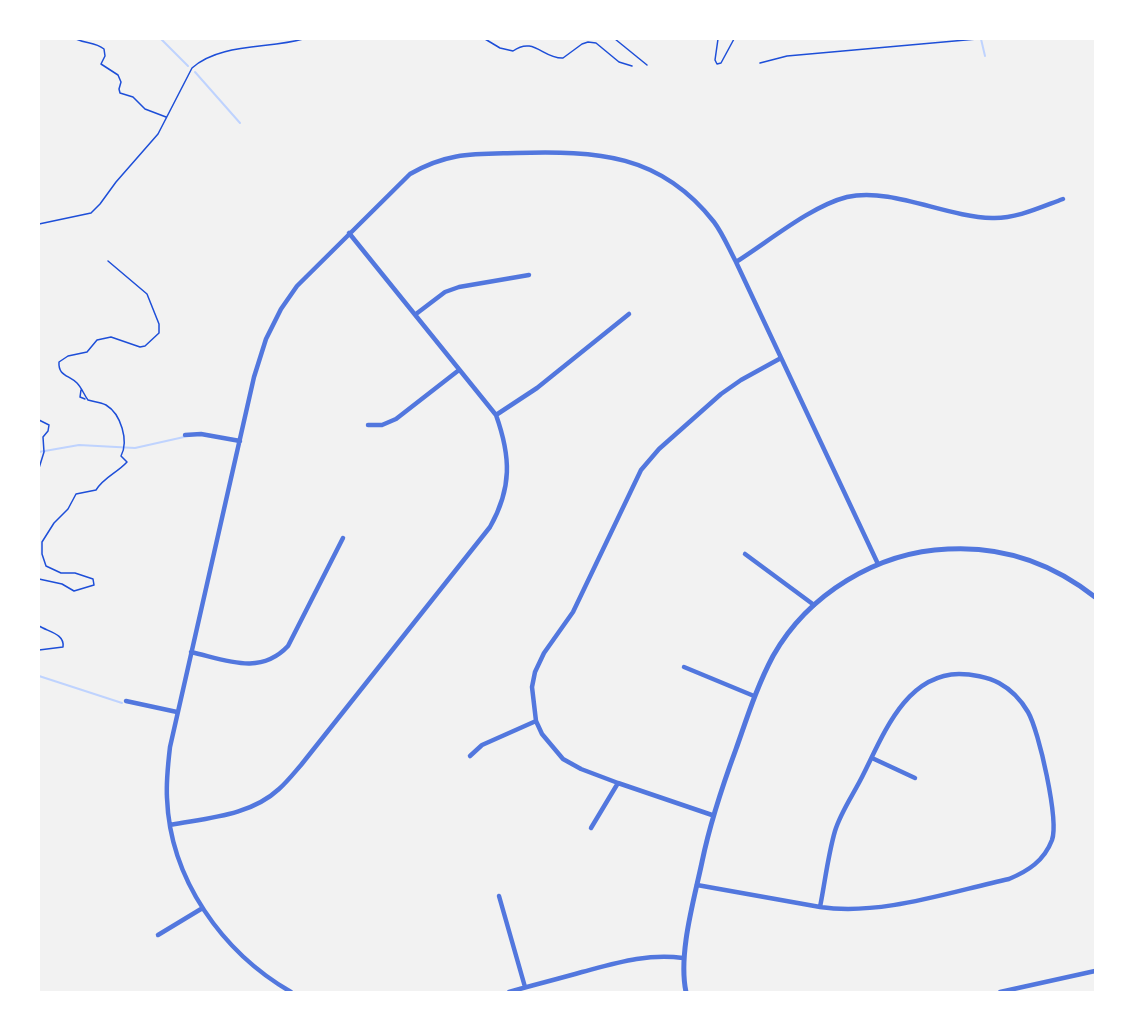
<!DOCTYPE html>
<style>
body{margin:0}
#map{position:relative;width:1134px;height:1031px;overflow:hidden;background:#f2f2f2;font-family:Roboto,sans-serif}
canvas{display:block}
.frame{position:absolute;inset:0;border:40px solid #fff;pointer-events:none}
</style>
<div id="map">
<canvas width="1134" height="1031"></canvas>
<div class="frame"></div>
</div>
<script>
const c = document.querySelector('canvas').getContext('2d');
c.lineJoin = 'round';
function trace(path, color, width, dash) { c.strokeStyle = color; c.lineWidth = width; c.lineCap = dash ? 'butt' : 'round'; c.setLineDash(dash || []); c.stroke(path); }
trace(new Path2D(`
 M 161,39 L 188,66
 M 981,39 L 985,56
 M 195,72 L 240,123
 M 39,452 L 79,445 L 135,448 L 184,437
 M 39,676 L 122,703`), '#bfd3fe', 2);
trace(new Path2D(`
 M 56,39 L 64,39
 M 76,39 C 87,44 95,42 104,49 L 105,56 L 101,64 L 118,75 L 121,82 L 119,89 L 120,93 L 133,97 L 145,109 L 166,117
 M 485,39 L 500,48 L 513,51 C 534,36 543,59 563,58 L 582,44 L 588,42 L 596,43 L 619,62 L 632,66
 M 615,39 L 647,65
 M 718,39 L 715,60 L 717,64 L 721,63 L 734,39
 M 760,63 L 787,56 L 977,39
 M 39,224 L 91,213 L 100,204 L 116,182 L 158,134 L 192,68 C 220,43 268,49 303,39
 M 81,390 L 80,397 L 85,399
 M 39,420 L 49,425 L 48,431 L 43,437 L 44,452 L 39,468
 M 39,579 L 62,584 L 74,591 L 94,585 L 93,579 L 75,573 L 61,573 L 46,566 L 42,554 L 42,542 L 54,523 L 68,509 L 76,494 L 96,490 C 104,477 117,473 127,462 L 121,456 C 129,441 121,414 106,405 C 100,402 94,402 88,400 C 84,395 82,388 77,383 C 69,375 58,376 59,362 L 68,356 L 87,352 L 97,340 L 111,337 L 140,347 L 145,346 L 159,333 L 159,324 L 147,294 L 108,261
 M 39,626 C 49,632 65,634 63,647 L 39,650`), '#1d4ed8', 1.5);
trace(new Path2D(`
 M 736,262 C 768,242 811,206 847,197 C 891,187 946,217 992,218 C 1016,219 1041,207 1063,199
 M 416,314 L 445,292 L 459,287 L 529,275
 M 496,415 L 537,388 L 629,314
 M 368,425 L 382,425 L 396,419 L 459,370
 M 185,435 L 201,434 L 240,441
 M 745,554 L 814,605
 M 191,652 C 226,660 260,676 288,646 L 343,538
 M 684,667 L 754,696
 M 126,701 L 177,712
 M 470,756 L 482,745 L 536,721
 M 872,758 L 915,778
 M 712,815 L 618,783 L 581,769 L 563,759 L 542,734 L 536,721 L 532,687 L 535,672 L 544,653 L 573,612 L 641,470 L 659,449 L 721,394 L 741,380 L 781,358
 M 170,825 C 207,818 250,816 279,789 C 287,782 294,773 301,765 L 490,527 C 512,488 511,457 496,415 L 349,233
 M 591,828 L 618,783
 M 697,885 L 820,907 C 881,916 949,892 1009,879 C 1028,871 1044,861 1052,840 C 1059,820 1039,731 1028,712 C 1021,700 1010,689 999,683 C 988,677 971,674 959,674 C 906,675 884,733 864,773 C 855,792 841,811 835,831 C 828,855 825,882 820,907
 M 499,896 L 525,987
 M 158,935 L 201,909
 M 291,992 C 222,952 170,879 167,798 C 166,781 168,764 170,747 L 254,377 L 266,339 L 281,309 L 297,286 L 410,174 C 448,152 474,154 516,153 C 597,151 660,153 714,222 C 723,234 729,249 736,262 L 878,564
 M 509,992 C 533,985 558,979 582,972 C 616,963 648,953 683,958
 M 1000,992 L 1095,971`), '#5277de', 4.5);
trace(new Path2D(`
 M 686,992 C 678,954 694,900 702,862 C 710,823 722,787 736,749 C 747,718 757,686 773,656 C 808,594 877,552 948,549 C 1002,546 1052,563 1095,597`), '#5277de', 5);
</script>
